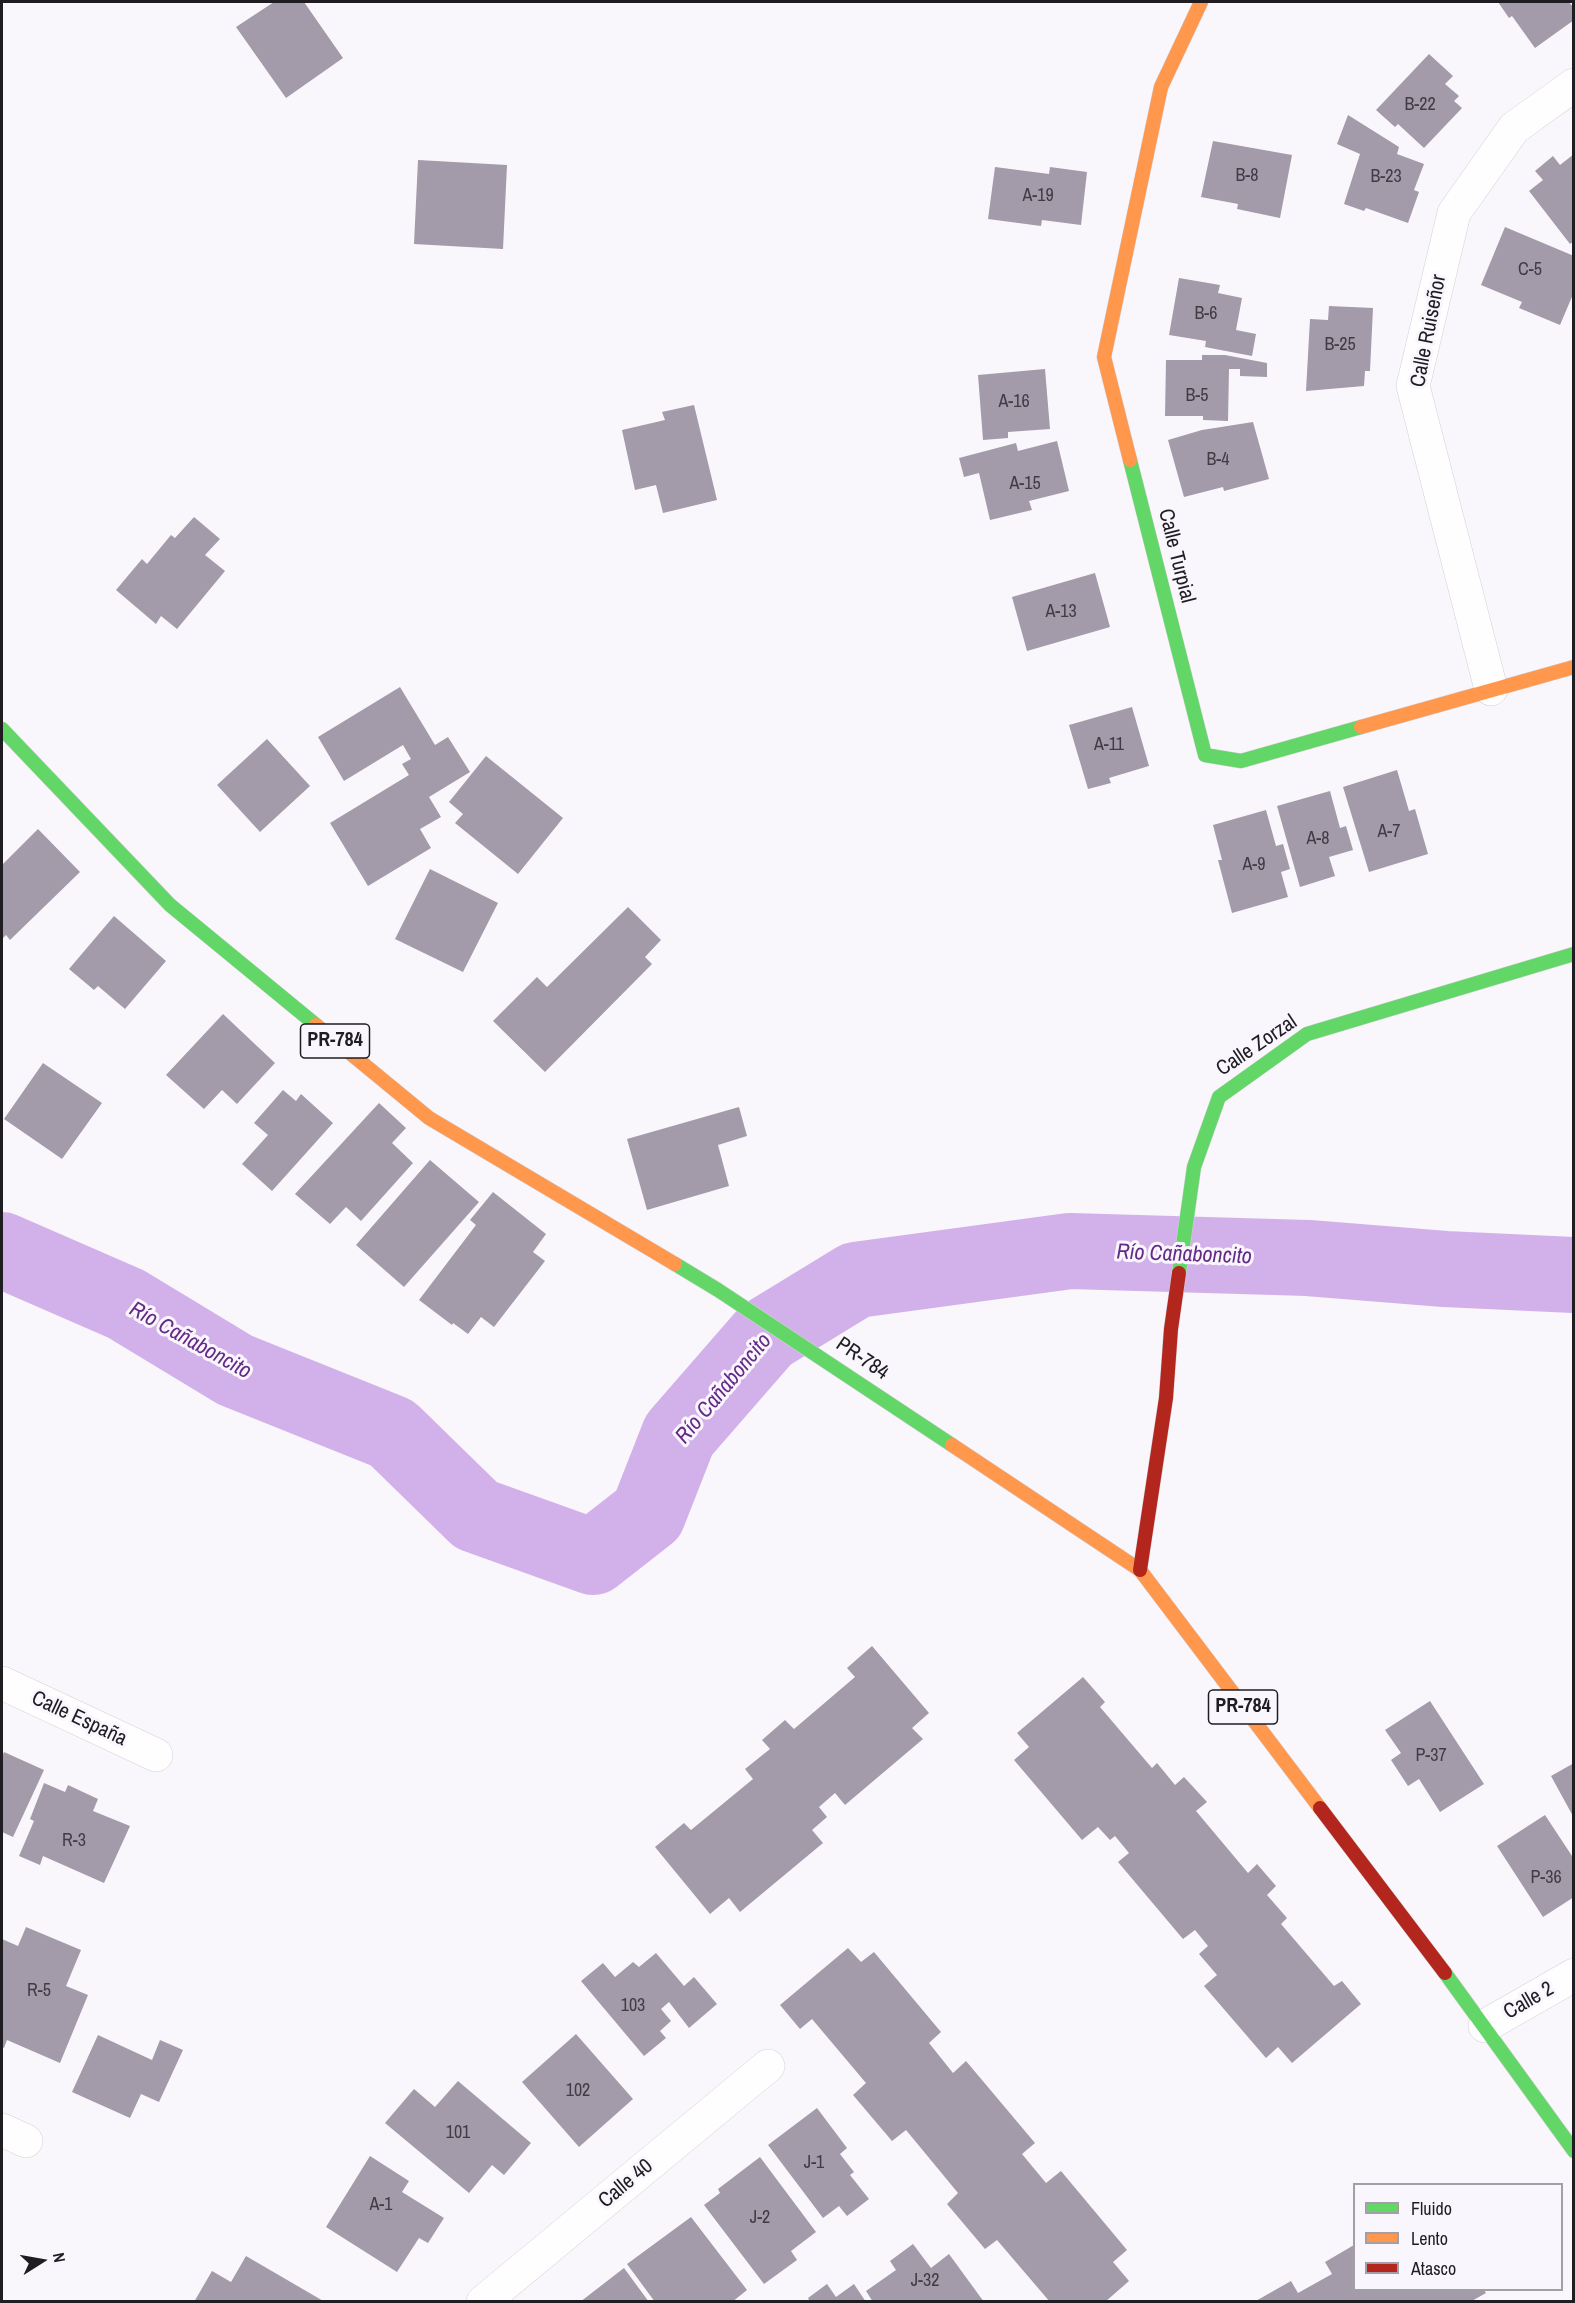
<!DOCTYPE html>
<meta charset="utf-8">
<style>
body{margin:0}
#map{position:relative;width:1575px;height:2303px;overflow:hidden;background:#faf7fc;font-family:"Archivo Narrow",sans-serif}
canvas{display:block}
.frame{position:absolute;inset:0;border:3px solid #1f1d22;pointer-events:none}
.legend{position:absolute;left:1353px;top:2183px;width:210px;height:108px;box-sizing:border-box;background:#faf6fd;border:2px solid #a29fa5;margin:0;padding:8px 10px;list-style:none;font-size:18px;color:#1f1d22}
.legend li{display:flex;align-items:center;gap:12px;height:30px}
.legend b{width:30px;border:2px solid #a29fa5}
.north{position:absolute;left:12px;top:2231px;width:60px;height:60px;-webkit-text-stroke:4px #faf6fd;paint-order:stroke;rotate:79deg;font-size:16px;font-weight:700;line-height:24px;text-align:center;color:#1f1d22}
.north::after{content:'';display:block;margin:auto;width:21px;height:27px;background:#1f1d22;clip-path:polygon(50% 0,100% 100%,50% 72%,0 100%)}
</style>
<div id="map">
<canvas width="1575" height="2303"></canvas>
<div class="frame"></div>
<ul class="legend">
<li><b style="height:8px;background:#63d668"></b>Fluido</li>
<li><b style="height:8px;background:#ff974d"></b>Lento</li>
<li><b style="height:8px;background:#b3261e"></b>Atasco</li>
</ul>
<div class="north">N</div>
</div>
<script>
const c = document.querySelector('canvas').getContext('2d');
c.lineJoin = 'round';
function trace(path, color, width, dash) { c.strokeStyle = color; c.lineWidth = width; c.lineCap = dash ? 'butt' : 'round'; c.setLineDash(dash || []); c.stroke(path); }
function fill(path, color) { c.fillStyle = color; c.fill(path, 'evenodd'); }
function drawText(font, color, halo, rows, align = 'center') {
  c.font = font + ' "Archivo Narrow",sans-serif'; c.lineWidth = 6; c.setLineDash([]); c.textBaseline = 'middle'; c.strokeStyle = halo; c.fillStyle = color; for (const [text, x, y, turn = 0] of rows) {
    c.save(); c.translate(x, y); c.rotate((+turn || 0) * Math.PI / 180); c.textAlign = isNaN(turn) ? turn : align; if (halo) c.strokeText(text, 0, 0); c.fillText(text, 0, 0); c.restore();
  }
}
trace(new Path2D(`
 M 2,1250 L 126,1304 L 235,1370 L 392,1433 L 476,1515 L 593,1557 L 648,1514 L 679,1435 L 766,1335 L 856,1280 L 1070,1251 L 1308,1258 L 1445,1269 L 1574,1275`), '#d2b1eb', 76);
fill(new Path2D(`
 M 274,2 L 304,2 L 343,58 L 286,98 L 236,27 Z
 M 1498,2 L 1569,2 L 1574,8 L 1574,20 L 1535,48 L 1512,16 L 1509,18 Z
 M 1429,54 L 1453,76 L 1445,84 L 1459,96 L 1454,101 L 1462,108 L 1424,148 L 1398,124 L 1395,127 L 1376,110 Z
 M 1348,115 L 1399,147 L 1397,154 L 1424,164 L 1414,190 L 1419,192 L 1408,223 L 1366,208 L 1364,211 L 1344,204 L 1360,154 L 1337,144 Z
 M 1213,141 L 1292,155 L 1280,218 L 1237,209 L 1238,204 L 1201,197 Z
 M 1574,154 L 1574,241 L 1570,244 L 1529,191 L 1543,180 L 1535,171 L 1553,156 L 1560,165 Z
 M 418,160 L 507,165 L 503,249 L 414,244 Z
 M 995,167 L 1049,174 L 1050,167 L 1087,172 L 1081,225 L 1042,220 L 1041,226 L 988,219 Z
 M 1505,227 L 1574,256 L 1574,292 L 1560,325 L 1519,308 L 1522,302 L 1481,285 Z
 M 1179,278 L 1220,285 L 1218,293 L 1242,298 L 1236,330 L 1256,334 L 1252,356 L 1205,347 L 1206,341 L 1169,335 Z
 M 1329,306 L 1373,308 L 1370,371 L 1365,371 L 1364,386 L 1306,391 L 1310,319 L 1328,320 Z
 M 1202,355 L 1225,355 L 1267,363 L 1267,377 L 1240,376 L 1240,369 L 1229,369 L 1228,421 L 1203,420 L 1203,416 L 1165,416 L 1166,360 L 1202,360 Z
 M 1045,369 L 1050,429 L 1008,432 L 1008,438 L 983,440 L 978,375 Z
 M 694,405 L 717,500 L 663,513 L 656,485 L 635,490 L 622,430 L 665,420 L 662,412 Z
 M 1253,422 L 1269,479 L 1224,491 L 1223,487 L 1184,497 L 1168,440 L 1202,430 Z
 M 1057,441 L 1069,491 L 1029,501 L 1032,510 L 990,520 L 979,473 L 964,477 L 959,458 L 1016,443 L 1018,451 Z
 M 194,517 L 220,539 L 205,555 L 225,571 L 177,629 L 161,616 L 156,624 L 116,590 L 142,559 L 147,564 L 171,535 L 175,538 Z
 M 1095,573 L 1110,627 L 1027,651 L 1012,597 Z
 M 400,687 L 435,745 L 448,737 L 470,772 L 429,797 L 441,817 L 420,829 L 431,848 L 368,886 L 330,823 L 409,775 L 402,764 L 411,759 L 403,745 L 344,781 L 318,737 Z
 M 1132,707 L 1149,766 L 1109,778 L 1111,783 L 1088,789 L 1069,725 Z
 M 267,739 L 310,786 L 260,832 L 217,785 Z
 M 486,756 L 563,818 L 518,874 L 455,823 L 463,814 L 449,802 Z
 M 1397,770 L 1409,811 L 1415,809 L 1428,854 L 1369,872 L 1343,787 Z
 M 1330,791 L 1340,828 L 1346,826 L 1353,850 L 1329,857 L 1335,876 L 1300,887 L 1277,806 Z
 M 1266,810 L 1276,846 L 1283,844 L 1290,869 L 1281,872 L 1288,897 L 1232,913 L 1218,860 L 1222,860 L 1213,825 Z
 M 38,829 L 80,872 L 10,940 L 6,935 L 2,939 L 2,865 Z
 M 430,869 L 498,903 L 463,972 L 395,939 Z
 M 628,907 L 661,940 L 645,957 L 652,964 L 545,1072 L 493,1021 L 537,977 L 547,987 Z
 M 114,916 L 166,961 L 125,1009 L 98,986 L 94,990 L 69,969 Z
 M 223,1014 L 275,1063 L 237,1104 L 222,1090 L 204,1109 L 166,1075 Z
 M 43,1063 L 102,1103 L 62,1159 L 4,1119 Z
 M 283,1090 L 296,1101 L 301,1094 L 333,1123 L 272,1191 L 242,1164 L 268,1135 L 254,1123 Z
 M 379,1103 L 406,1128 L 392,1143 L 413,1163 L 361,1221 L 346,1207 L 330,1224 L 295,1194 Z
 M 739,1107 L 747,1136 L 718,1145 L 729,1186 L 647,1210 L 627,1139 Z
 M 430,1160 L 479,1202 L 404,1287 L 356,1245 Z
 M 493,1192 L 546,1234 L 533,1252 L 545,1261 L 494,1327 L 481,1317 L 468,1334 L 453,1323 L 452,1325 L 419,1300 L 476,1225 L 470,1220 Z
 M 872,1646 L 929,1713 L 912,1728 L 923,1739 L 845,1805 L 835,1793 L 819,1807 L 827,1817 L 812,1830 L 823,1843 L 740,1912 L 729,1898 L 710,1914 L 655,1847 L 684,1823 L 691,1830 L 753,1779 L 745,1769 L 770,1749 L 762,1740 L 785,1720 L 794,1729 L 855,1677 L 847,1668 Z
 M 1083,1677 L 1105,1702 L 1100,1707 L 1152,1768 L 1157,1763 L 1175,1785 L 1184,1777 L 1207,1802 L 1196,1811 L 1248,1873 L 1257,1864 L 1276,1886 L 1267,1895 L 1287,1918 L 1281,1924 L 1334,1986 L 1342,1981 L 1361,2004 L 1292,2063 L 1278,2047 L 1266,2058 L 1204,1986 L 1217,1975 L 1199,1954 L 1208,1946 L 1195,1930 L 1183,1939 L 1118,1862 L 1129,1853 L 1115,1836 L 1110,1840 L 1098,1827 L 1082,1840 L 1014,1760 L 1029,1747 L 1017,1733 Z
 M 1430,1701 L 1484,1784 L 1440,1812 L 1419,1779 L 1408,1786 L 1391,1760 L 1401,1753 L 1385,1730 Z
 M 4,1752 L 44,1770 L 13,1837 L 2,1832 L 2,1757 Z
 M 1574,1763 L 1574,1818 L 1551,1776 Z
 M 44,1783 L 65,1792 L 68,1785 L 98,1799 L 93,1811 L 130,1826 L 104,1883 L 43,1856 L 40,1865 L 19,1856 L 34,1821 L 30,1819 Z
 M 1545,1815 L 1574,1859 L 1574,1897 L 1543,1917 L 1497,1846 Z
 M 26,1927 L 81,1950 L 66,1986 L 88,1995 L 60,2063 L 7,2040 L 4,2048 L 2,2047 L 2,1939 L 18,1946 Z
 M 848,1948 L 861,1962 L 874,1952 L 941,2032 L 929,2043 L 953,2073 L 966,2061 L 1035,2143 L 1022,2154 L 1046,2183 L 1061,2171 L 1127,2250 L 1113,2262 L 1129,2281 L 1105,2302 L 1050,2302 L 997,2240 L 985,2249 L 947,2204 L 958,2193 L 906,2130 L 892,2141 L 853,2095 L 866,2083 L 812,2019 L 800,2029 L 780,2005 Z
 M 656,1953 L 684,1986 L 694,1977 L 717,2004 L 689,2028 L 669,2002 L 661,2009 L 671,2021 L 660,2031 L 666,2038 L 644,2056 L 581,1981 L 603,1963 L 615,1977 L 633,1962 L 639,1967 Z
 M 576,2034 L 633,2099 L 579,2147 L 522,2082 Z
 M 98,2035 L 152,2060 L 160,2040 L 183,2050 L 159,2102 L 141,2094 L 130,2118 L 72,2092 Z
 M 458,2081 L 531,2143 L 504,2175 L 492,2165 L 469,2193 L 385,2123 L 414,2089 L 435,2107 Z
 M 817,2108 L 847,2148 L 840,2154 L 854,2172 L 850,2175 L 869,2199 L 847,2216 L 839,2206 L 823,2218 L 768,2145 Z
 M 370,2156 L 409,2181 L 402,2192 L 444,2218 L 428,2243 L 419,2238 L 397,2272 L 326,2227 Z
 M 760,2157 L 816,2232 L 791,2251 L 797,2260 L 764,2284 L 704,2205 L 720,2193 L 718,2189 Z
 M 691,2217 L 747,2290 L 732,2302 L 655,2302 L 627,2264 Z
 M 913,2244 L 931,2268 L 949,2254 L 984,2302 L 873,2302 L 866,2291 L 896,2270 L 890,2261 Z
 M 1354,2245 L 1354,2290 L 1484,2290 L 1486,2293 L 1470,2302 L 1254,2302 L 1291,2281 L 1298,2293 L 1332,2274 L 1325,2262 Z
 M 246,2256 L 325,2302 L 194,2302 L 212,2271 L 231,2282 Z
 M 624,2268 L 649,2302 L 580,2302 Z
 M 827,2284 L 836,2297 L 854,2284 L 866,2302 L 810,2302 L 808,2298 Z`), '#a39aaa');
const street = new Path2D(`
 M 1491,689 L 1413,386 L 1454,213 L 1514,128 L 1574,85
 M 2,1683 L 156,1755
 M 1485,2026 L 1574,1975
 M 2,2130 L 26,2141
 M 483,2302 L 768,2066`);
const fast = new Path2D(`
 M 1130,460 L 1205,755 L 1241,761 L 1361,727
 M 2,729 L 170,905 L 316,1025
 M 675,1264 L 718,1290 L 952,1445
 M 1179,1273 L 1194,1167 L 1219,1097 L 1307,1034 L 1574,954
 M 1445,1973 L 1574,2151`);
const slow = new Path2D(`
 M 1130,460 L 1104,357 L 1161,87 L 1201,2
 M 1361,727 L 1574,667
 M 316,1025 L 429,1118 L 675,1264
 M 952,1445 L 1140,1570 L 1320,1808`);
const jam = new Path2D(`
 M 1140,1570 L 1166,1398 L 1171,1329 L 1179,1273
 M 1320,1808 L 1445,1973`);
trace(street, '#d4d1d6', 34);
trace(fast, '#d4d1d6', 15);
trace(slow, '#d4d1d6', 15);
trace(jam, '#d4d1d6', 15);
trace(street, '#fefeff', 33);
trace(fast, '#63d668', 14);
trace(slow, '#ff974d', 14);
trace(jam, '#b3261e', 14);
drawText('18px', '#403c44', null, [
 ["B-22",1420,105],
 ["B-8",1247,176],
 ["B-23",1386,177],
 ["A-19",1038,196],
 ["C-5",1530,270],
 ["B-6",1206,314],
 ["B-25",1340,345],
 ["B-5",1197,396],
 ["A-16",1014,402],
 ["B-4",1218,460],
 ["A-15",1025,484],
 ["A-13",1061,612],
 ["A-11",1109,745],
 ["A-7",1389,832],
 ["A-8",1318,839],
 ["A-9",1254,865],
 ["P-37",1431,1756],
 ["R-3",74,1841],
 ["P-36",1546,1878],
 ["R-5",39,1991],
 ["103",633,2006],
 ["102",578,2091],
 ["101",458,2133],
 ["J-1",814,2163],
 ["A-1",381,2205],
 ["J-2",760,2218],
 ["J-32",925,2281]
]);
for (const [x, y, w] of [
 [335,1041,69],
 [1243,1707,69]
]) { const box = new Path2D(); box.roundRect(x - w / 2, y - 17, w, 34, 4.5); c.fillStyle = '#faf6fd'; c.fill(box); trace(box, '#1f1d22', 1.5); }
drawText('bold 20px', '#1f1d22', null, [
 ["PR-784",335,1041],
 ["PR-784",1243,1707]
]);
drawText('21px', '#1f1d22', '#faf6fd', [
 ["Calle Ruiseñor",1429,331,-79],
 ["Calle Turpial",1176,556,76],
 ["Calle Zorzal",1257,1046,-34],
 ["PR-784",862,1359,34],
 ["Calle España",79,1719,25],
 ["Calle 2",1529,2001,-30],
 ["Calle 40",626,2184,-40]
]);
drawText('italic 22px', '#632a87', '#faf6fd', [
 ["Río Cañaboncito",1184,1255,2],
 ["Río Cañaboncito",190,1341,29],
 ["Río Cañaboncito",724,1389,-50]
]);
</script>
